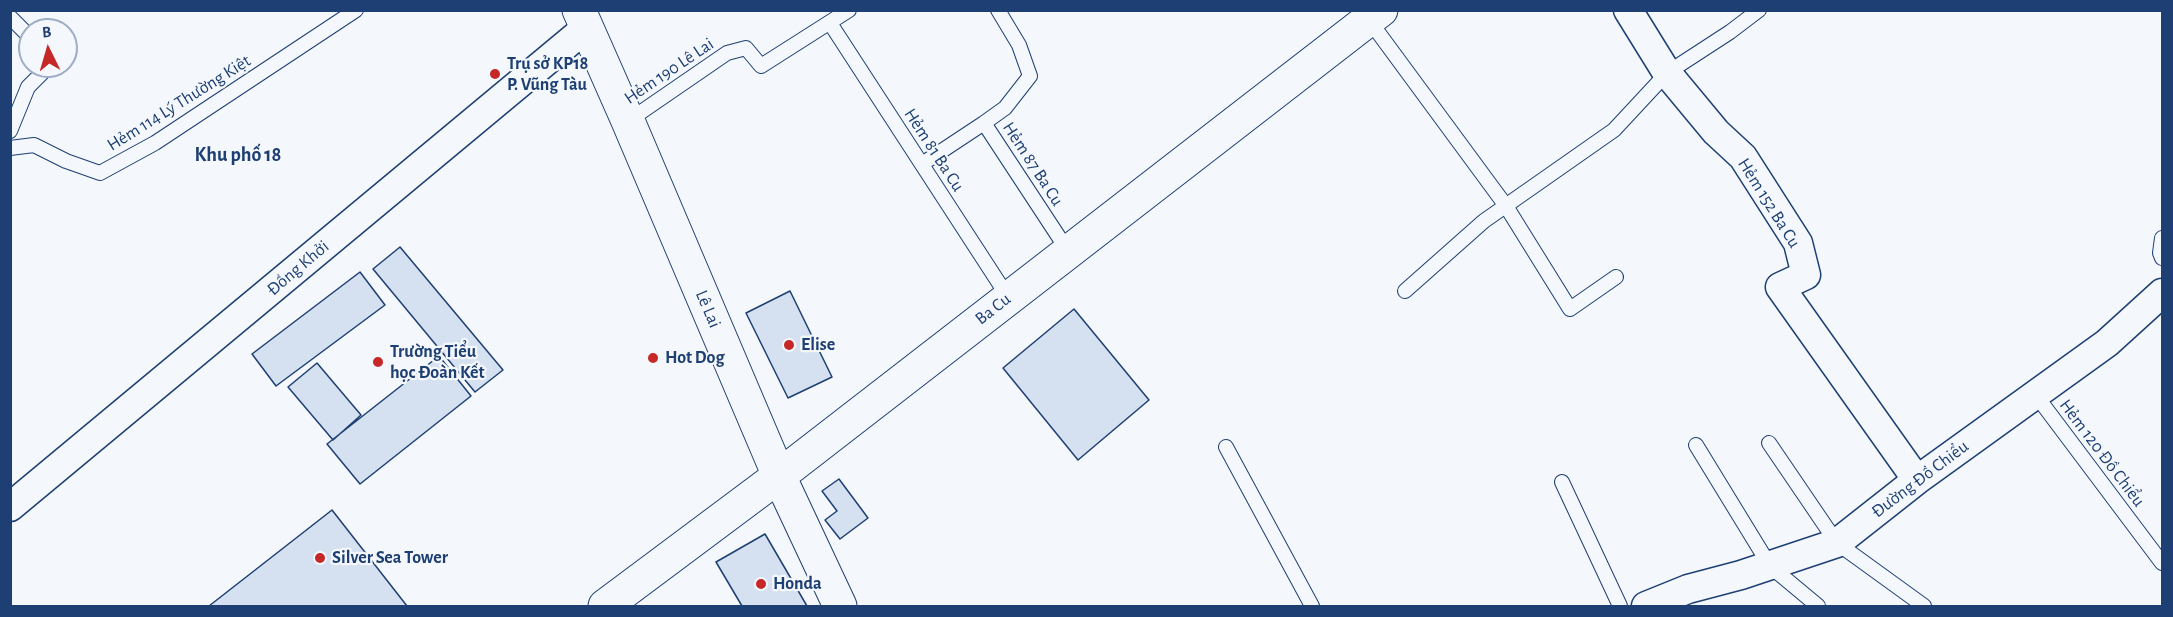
<!DOCTYPE html>
<meta charset="utf-8">
<style>
body{margin:0}
#map{position:relative;width:2173px;height:617px;overflow:hidden;background:#f4f7fb;font-family:"Alegreya Sans",sans-serif}
canvas{display:block}
.frame{position:absolute;inset:0;border:12px solid #1d3f73;pointer-events:none}
.north{position:absolute;left:18px;top:18px;width:60px;height:60px;box-sizing:border-box;background:#f4f7fb;border:2px solid #9eadc5;border-radius:50%;rotate:355deg;font-size:16px;font-weight:700;line-height:24px;text-align:center;color:#1d3f73}
.north::after{content:'';display:block;margin:auto;width:21px;height:27px;background:#c62828;clip-path:polygon(50% 0,100% 100%,50% 72%,0 100%)}
</style>
<div id="map">
<canvas width="2173" height="617"></canvas>
<div class="frame"></div>
<div class="north">B</div>
</div>
<script>
const c = document.querySelector('canvas').getContext('2d');
c.lineJoin = 'round';
function fill(path, color) { c.fillStyle = color; c.fill(path, 'evenodd'); }
function trace(path, color, width, dash) { c.strokeStyle = color; c.lineWidth = width; c.lineCap = dash ? 'butt' : 'round'; c.setLineDash(dash || []); c.stroke(path); }
function drawText(font, color, halo, rows, align = 'center') {
  c.font = font + ' "Alegreya Sans",sans-serif'; c.lineWidth = 4.5; c.setLineDash([]); c.textBaseline = 'middle'; c.strokeStyle = halo; c.fillStyle = color; for (const [text, x, y, turn = 0] of rows) {
    c.save(); c.translate(x, y); c.rotate((+turn || 0) * Math.PI / 180); c.textAlign = isNaN(turn) ? turn : align; if (halo) c.strokeText(text, 0, 0); c.fillText(text, 0, 0); c.restore();
  }
}
const building = new Path2D(`
 M 400,247 L 503,370 L 475,392 L 373,269 Z
 M 360,272 L 385,305 L 276,386 L 252,354 Z
 M 790,291 L 832,377 L 788,398 L 746,313 Z
 M 1074,309 L 1149,400 L 1078,460 L 1003,368 Z
 M 439,356 L 471,396 L 360,484 L 327,444 Z
 M 317,363 L 361,415 L 333,440 L 288,387 Z
 M 839,479 L 868,518 L 840,539 L 825,520 L 837,511 L 822,491 Z
 M 332,510 L 407,606 L 209,606 Z
 M 765,534 L 807,606 L 742,606 L 716,562 Z`);
fill(building, '#d5e0f0');
trace(building, '#1d3f73', 1.5);
const lane = new Path2D(`
 M 998,10 L 1019,45 L 1030,76 L 1005,108 L 984,123 L 1068,251
 M 10,17 L 30,37
 M 1369,20 L 1506,206 L 1570,309 L 1616,277
 M 830,23 L 1008,297
 M 628,121 L 727,53 L 746,48 L 761,66 L 849,10
 M 10,131 L 28,87 L 49,66
 M 10,148 L 34,145 L 66,161 L 100,173 L 155,143 L 356,10
 M 922,164 L 984,123
 M 2162,238 L 2160,253 L 2162,258
 M 1405,291 L 1484,221 L 1614,130 L 1667,73 L 1730,32 L 1759,10
 M 2035,394 L 2162,563
 M 1769,443 L 1837,543 L 1924,606
 M 1696,445 L 1770,566 L 1818,606
 M 1226,447 L 1312,606
 M 1562,482 L 1620,606`);
const street = new Path2D(`
 M 1628,10 L 1667,73 L 1716,132 L 1743,157 L 1798,243 L 1806,275 L 1780,287 L 1917,480
 M 10,507 L 586,28
 M 1646,606 L 1688,589 L 1741,575 L 1837,543 L 1917,480 L 2107,343 L 2162,293`);
const secondary = new Path2D(`
 M 579,10 L 628,121 L 779,476 L 840,606
 M 605,606 L 779,476 L 1381,10`);
trace(lane, '#1d3f73', 16);
trace(street, '#1d3f73', 31);
trace(secondary, '#1d3f73', 35);
trace(lane, '#f4f7fb', 14);
trace(street, '#f4f7fb', 28);
trace(secondary, '#f4f7fb', 33);
for (const [x, y, r, color] of [
 [495,74,6,"#c62828"],
 [789,345,6,"#c62828"],
 [653,358,6,"#c62828"],
 [378,362,6,"#c62828"],
 [320,558,6,"#c62828"],
 [761,584,6,"#c62828"]
]) { const dot = new Path2D(); dot.arc(x, y, r, 0, 2 * Math.PI); c.fillStyle = color; c.fill(dot); trace(dot, '#f4f7fb', 2); }
drawText('bold 18px', '#1d3f73', '#f4f7fb', [
 ["Trụ sở KP18",507,64],
 ["P. Vũng Tàu",507,85],
 ["Elise",801,345],
 ["Trường Tiểu",390,352],
 ["học Đoàn Kết",390,373],
 ["Hot Dog",665,358],
 ["Silver Sea Tower",332,558],
 ["Honda",773,584]
], 'left');
drawText('18px', '#1d3f73', '#f4f7fb', [
 ["Hẻm 190 Lê Lai",669,71,-34],
 ["Hẻm 114 Lý Thường Kiệt",179,103,-32],
 ["Hẻm 81 Ba Cu",934,150,57],
 ["Hẻm 87 Ba Cu",1033,164,57],
 ["Hẻm 152 Ba Cu",1769,203,58],
 ["Đồng Khởi",298,268,-40],
 ["Lê Lai",708,309,67],
 ["Ba Cu",993,309,-38],
 ["Hẻm 120 Đồ Chiểu",2102,453,53],
 ["Đường Đồ Chiểu",1920,479,-37]
]);
drawText('bold 20px', '#1d3f73', '#f4f7fb', [
 ["Khu phố 18",238,155]
]);
</script>
